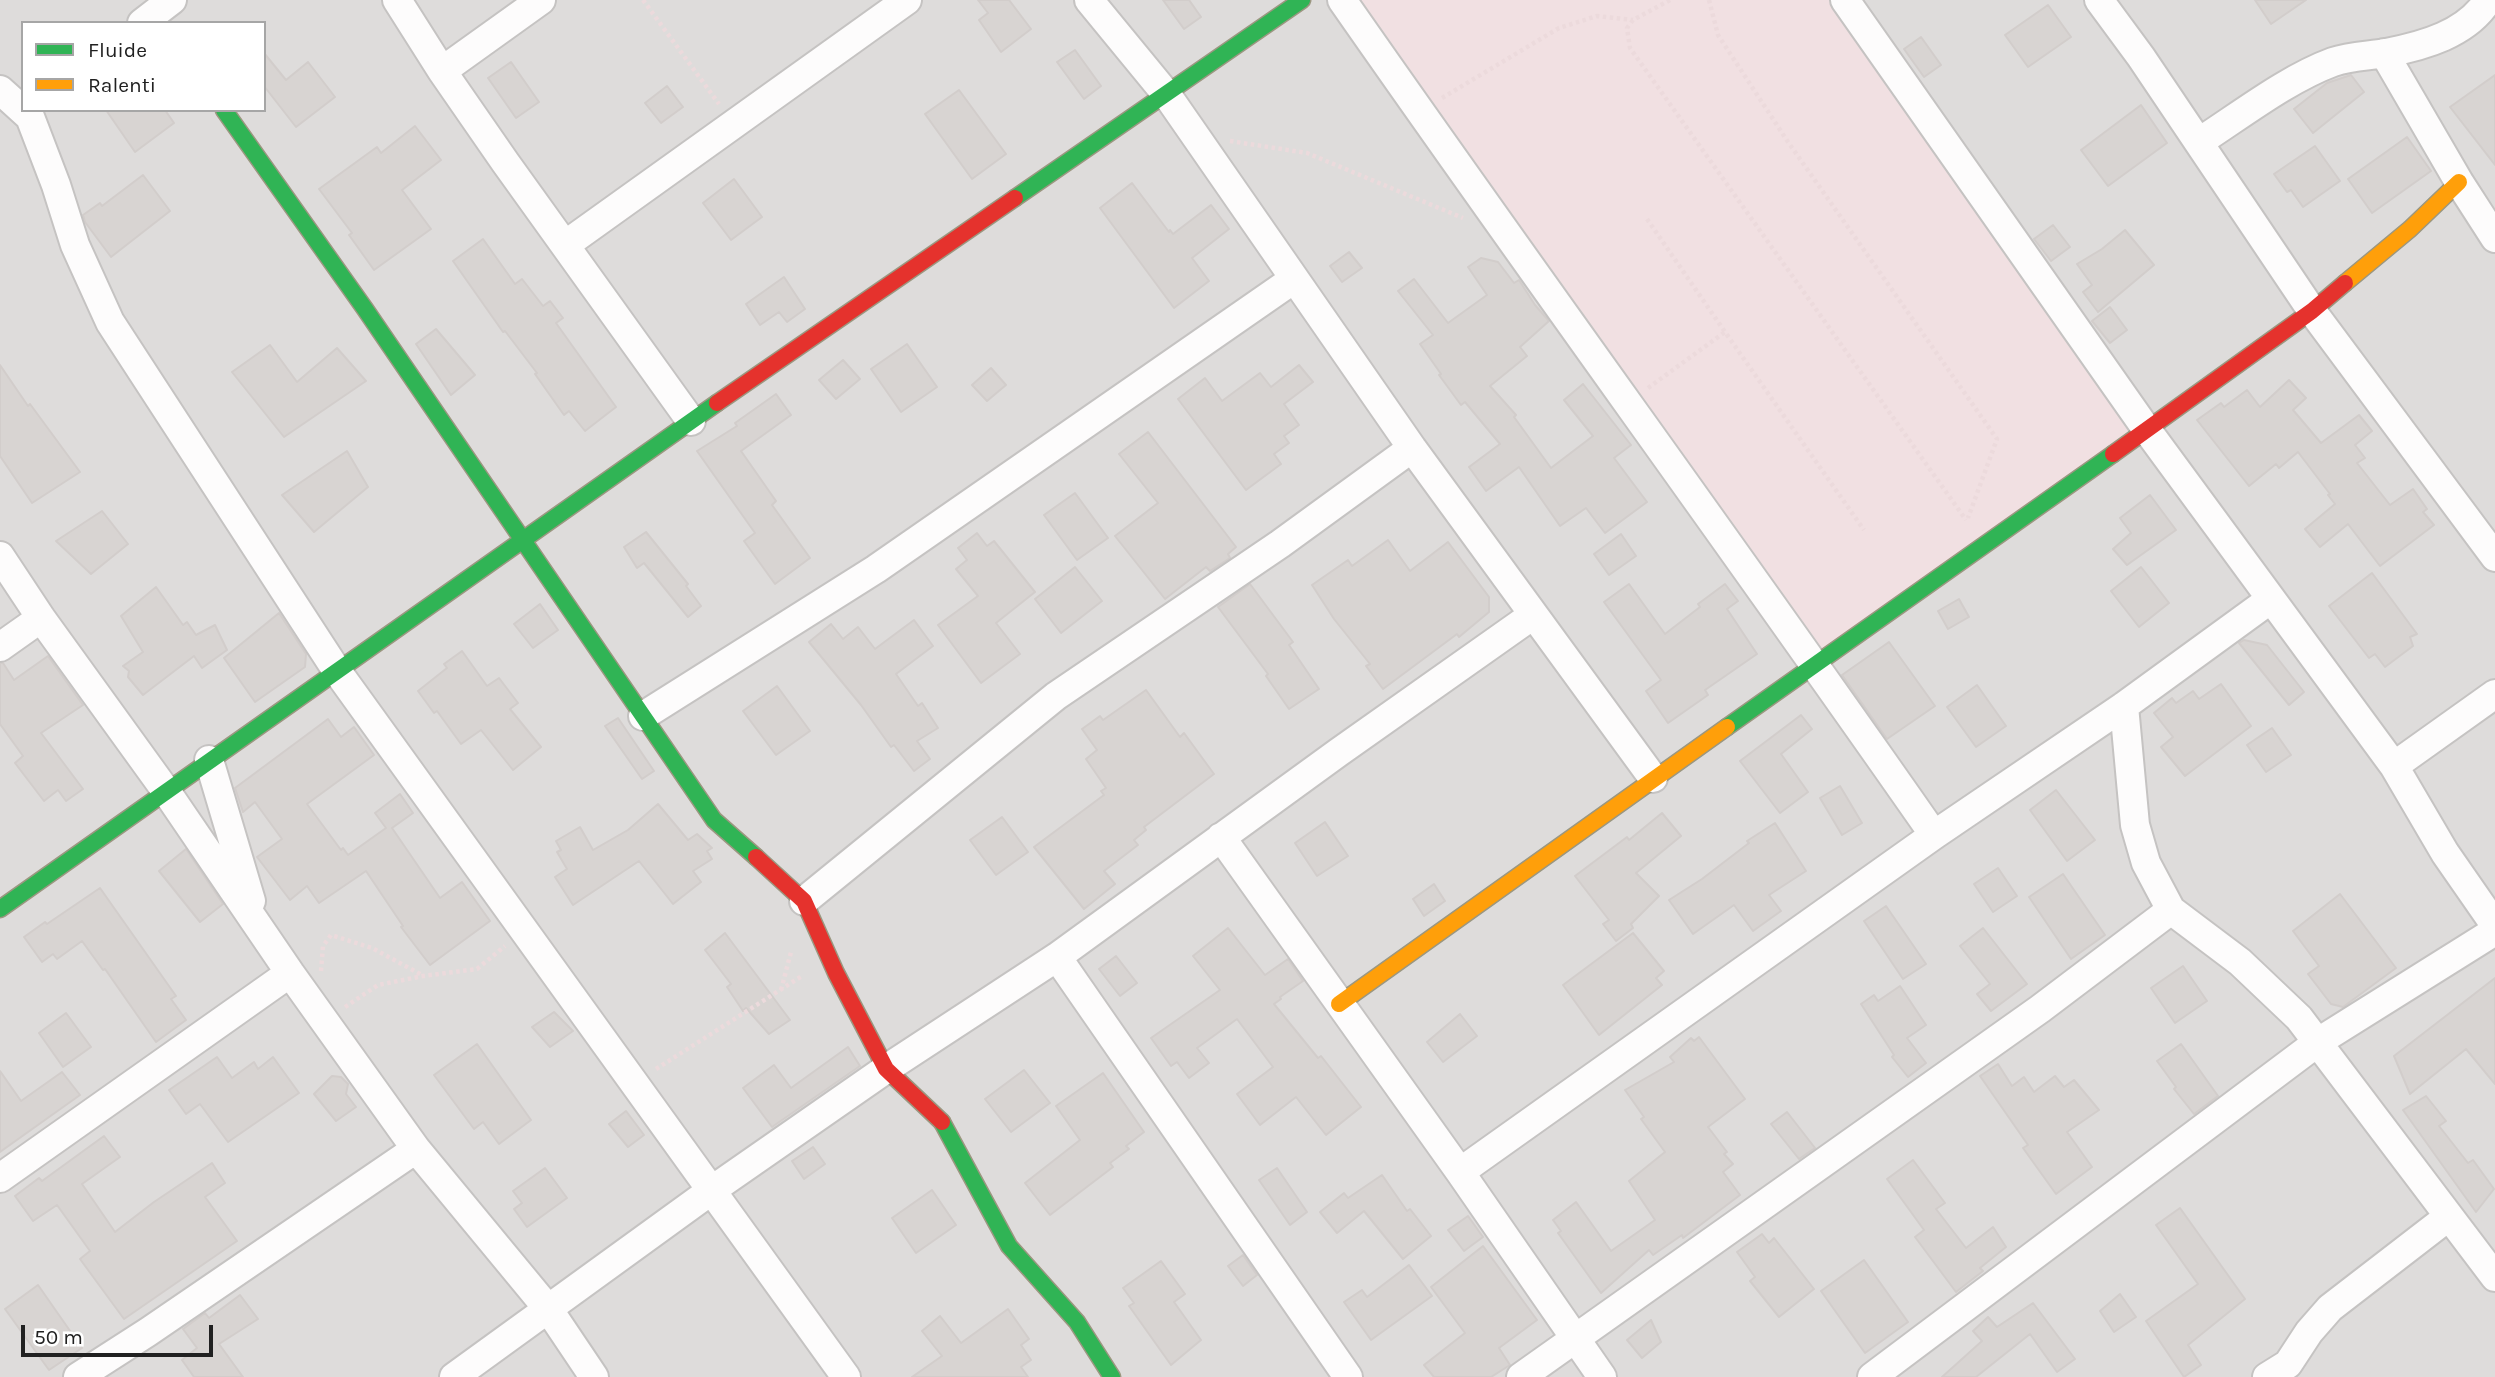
<!DOCTYPE html>
<style>
body{margin:0}
#map{position:relative;width:2495px;height:1377px;overflow:hidden;background:#efecea;font-family:Karla,sans-serif}
canvas{display:block}
.legend{position:absolute;left:21px;top:21px;width:245px;height:91px;box-sizing:border-box;background:#fff;border:2px solid #a6a6a6;margin:0;padding:9px 12px;list-style:none;font-size:21px;color:#212121}
.legend li{display:flex;align-items:center;gap:14px;height:35px}
.legend b{width:35px;border:2px solid #a6a6a6}
.scale{position:absolute;left:21px;top:1325px;width:192px;height:32px;box-sizing:border-box;border:4px solid #212121;border-top:0;padding-left:9px;font-size:21px;line-height:24px;white-space:nowrap;color:#212121;-webkit-text-stroke:5px #fff;paint-order:stroke}
</style>
<div id="map">
<canvas width="2495" height="1377"></canvas>
<ul class="legend">
<li><b style="height:9px;background:#30b455"></b>Fluide</li>
<li><b style="height:9px;background:#ff9f0a"></b>Ralenti</li>
</ul>
<div class="scale">50 m</div>
</div>
<script>
const c = document.querySelector('canvas').getContext('2d');
c.lineJoin = 'round';
function fill(path, color) { c.fillStyle = color; c.fill(path, 'evenodd'); }
function trace(path, color, width, dash) { c.strokeStyle = color; c.lineWidth = width; c.lineCap = dash ? 'butt' : 'round'; c.setLineDash(dash || []); c.stroke(path); }
fill(new Path2D(`
 M 0,0 L 2495,0 L 2495,1377 L 0,1377 ZM 23,23 L 264,23 L 264,110 L 23,110 Z`), '#dedcdb');
fill(new Path2D(`
 M 1356,0 L 1854,0 L 2150,422 L 1829,665 Z`), '#f1e0e2');
const building = new Path2D(`
 M 978,0 L 1009,0 L 1031,29 L 1001,52 L 979,20 L 988,13 Z
 M 1163,0 L 1189,0 L 1201,17 L 1184,29 Z
 M 2255,0 L 2306,0 L 2271,24 Z
 M 2048,5 L 2071,37 L 2028,67 L 2005,35 Z
 M 1921,37 L 1941,65 L 1924,77 L 1904,49 Z
 M 1075,50 L 1101,86 L 1084,99 L 1057,62 Z
 M 264,53 L 286,80 L 308,62 L 335,97 L 296,127 L 264,86 Z
 M 511,62 L 539,102 L 516,118 L 488,78 Z
 M 2351,75 L 2364,92 L 2313,133 L 2294,109 L 2327,83 Z
 M 2495,75 L 2495,165 L 2450,107 Z
 M 667,86 L 683,107 L 661,123 L 645,103 Z
 M 959,90 L 1006,154 L 972,179 L 925,114 Z
 M 2141,105 L 2167,143 L 2108,186 L 2081,150 Z
 M 106,110 L 165,110 L 174,123 L 135,152 Z
 M 415,126 L 441,160 L 402,190 L 431,229 L 374,270 L 349,235 L 352,233 L 319,189 L 377,147 L 381,153 Z
 M 2407,137 L 2431,171 L 2372,213 L 2348,179 Z
 M 2315,146 L 2340,181 L 2303,207 L 2291,190 L 2287,192 L 2274,174 Z
 M 143,175 L 170,211 L 111,257 L 85,222 L 83,215 L 100,203 L 102,206 Z
 M 734,179 L 762,217 L 731,240 L 703,203 Z
 M 1132,183 L 1169,232 L 1170,230 L 1173,234 L 1211,205 L 1229,229 L 1192,258 L 1209,281 L 1174,308 L 1100,208 Z
 M 2053,225 L 2070,247 L 2051,261 L 2034,239 Z
 M 2125,230 L 2154,265 L 2098,312 L 2083,292 L 2092,285 L 2077,264 L 2102,249 Z
 M 483,239 L 515,284 L 522,279 L 543,306 L 550,301 L 563,318 L 556,323 L 616,407 L 585,431 L 569,411 L 564,415 L 535,374 L 537,373 L 505,331 L 503,332 L 453,261 Z
 M 1349,252 L 1362,268 L 1342,282 L 1330,266 Z
 M 1481,258 L 1498,262 L 1514,283 L 1519,280 L 1535,305 L 1549,321 L 1520,347 L 1527,356 L 1490,386 L 1516,415 L 1514,417 L 1551,468 L 1593,436 L 1564,400 L 1583,384 L 1631,445 L 1614,458 L 1647,502 L 1605,533 L 1586,508 L 1560,526 L 1519,467 L 1486,491 L 1469,467 L 1500,444 L 1465,402 L 1461,405 L 1439,375 L 1441,374 L 1420,344 L 1433,335 L 1398,291 L 1414,279 L 1448,323 L 1487,295 L 1468,267 Z
 M 784,277 L 805,309 L 787,322 L 779,312 L 760,325 L 746,304 Z
 M 2110,307 L 2127,330 L 2110,343 L 2092,321 Z
 M 436,329 L 475,375 L 451,395 L 416,344 Z
 M 907,344 L 937,387 L 901,412 L 871,369 Z
 M 270,345 L 297,382 L 337,348 L 366,381 L 284,437 L 232,372 Z
 M 843,360 L 860,379 L 836,399 L 819,380 Z
 M 0,365 L 28,406 L 30,404 L 80,472 L 32,503 L 0,456 Z
 M 1299,365 L 1313,382 L 1284,404 L 1299,425 L 1284,436 L 1289,443 L 1274,454 L 1281,464 L 1246,490 L 1178,399 L 1205,378 L 1222,401 L 1260,373 L 1271,387 Z
 M 991,368 L 1006,385 L 987,401 L 972,385 Z
 M 2289,380 L 2306,398 L 2293,410 L 2321,443 L 2359,415 L 2372,431 L 2355,445 L 2365,458 L 2357,463 L 2390,505 L 2413,489 L 2427,509 L 2423,512 L 2434,525 L 2380,566 L 2348,524 L 2320,547 L 2305,529 L 2335,504 L 2328,495 L 2330,494 L 2298,452 L 2279,468 L 2276,464 L 2249,486 L 2197,420 L 2221,403 L 2224,407 L 2247,390 L 2260,407 Z
 M 776,394 L 791,415 L 741,451 L 776,501 L 772,505 L 810,558 L 775,584 L 744,541 L 755,533 L 697,451 L 737,426 L 735,423 Z
 M 1148,432 L 1236,547 L 1228,554 L 1230,558 L 1210,571 L 1206,567 L 1165,599 L 1115,536 L 1158,503 L 1119,454 Z
 M 347,451 L 368,487 L 314,532 L 282,495 Z
 M 1075,493 L 1108,538 L 1077,560 L 1044,515 Z
 M 2150,495 L 2176,530 L 2127,565 L 2113,549 L 2131,533 L 2120,518 Z
 M 102,511 L 128,544 L 91,574 L 56,541 Z
 M 646,532 L 688,584 L 686,586 L 701,606 L 688,617 L 644,563 L 637,568 L 624,547 Z
 M 977,533 L 987,546 L 994,541 L 1035,592 L 996,623 L 1020,654 L 981,683 L 938,625 L 978,596 L 956,569 L 967,560 L 958,548 Z
 M 1621,534 L 1636,556 L 1609,575 L 1594,554 Z
 M 1388,540 L 1410,571 L 1448,542 L 1489,597 L 1489,612 L 1459,637 L 1457,634 L 1383,689 L 1366,666 L 1370,664 L 1334,619 L 1312,585 L 1348,560 L 1352,566 Z
 M 1075,567 L 1102,601 L 1061,633 L 1035,599 Z
 M 2141,567 L 2169,603 L 2139,627 L 2111,591 Z
 M 2372,573 L 2417,634 L 2410,637 L 2413,646 L 2385,667 L 2375,654 L 2369,658 L 2329,606 Z
 M 1250,584 L 1293,642 L 1289,645 L 1319,689 L 1289,709 L 1266,676 L 1268,674 L 1218,607 Z
 M 1629,584 L 1665,634 L 1700,607 L 1698,604 L 1725,584 L 1738,601 L 1727,609 L 1757,654 L 1705,690 L 1708,695 L 1668,723 L 1646,691 L 1661,680 L 1604,602 Z
 M 156,587 L 183,625 L 187,622 L 196,635 L 215,625 L 227,650 L 202,668 L 194,656 L 143,695 L 128,677 L 129,671 L 123,666 L 143,652 L 121,616 Z
 M 1959,599 L 1969,617 L 1948,629 L 1938,611 Z
 M 540,604 L 558,630 L 533,648 L 514,624 Z
 M 279,613 L 306,654 L 305,667 L 255,702 L 224,658 Z
 M 914,620 L 933,646 L 896,674 L 918,706 L 922,703 L 938,728 L 917,741 L 930,759 L 914,771 L 894,745 L 891,747 L 861,705 L 809,642 L 831,624 L 843,639 L 858,627 L 875,649 Z
 M 2244,640 L 2267,645 L 2304,692 L 2289,705 L 2239,643 Z
 M 1889,642 L 1935,706 L 1887,739 L 1842,675 Z
 M 462,651 L 487,686 L 499,678 L 518,703 L 510,709 L 541,747 L 513,770 L 481,730 L 461,744 L 437,711 L 434,713 L 418,691 L 447,668 L 444,664 Z
 M 48,656 L 83,705 L 41,733 L 83,789 L 66,801 L 58,790 L 44,801 L 15,763 L 23,756 L 0,724 L 0,663 L 3,663 L 14,680 Z
 M 2221,684 L 2251,726 L 2185,776 L 2161,747 L 2173,737 L 2154,713 L 2172,698 L 2176,703 L 2193,691 L 2199,699 Z
 M 1977,685 L 2006,726 L 1976,747 L 1947,707 Z
 M 777,686 L 810,731 L 776,755 L 743,711 Z
 M 1146,690 L 1180,737 L 1184,733 L 1214,774 L 1144,827 L 1146,830 L 1134,840 L 1138,845 L 1104,871 L 1115,884 L 1084,909 L 1034,847 L 1104,795 L 1101,791 L 1106,788 L 1086,759 L 1097,750 L 1082,729 L 1100,716 L 1103,720 Z
 M 1801,715 L 1812,729 L 1781,754 L 1808,792 L 1780,813 L 1740,761 Z
 M 618,718 L 654,771 L 642,779 L 605,726 Z
 M 328,719 L 341,737 L 354,727 L 374,755 L 307,804 L 341,850 L 343,848 L 348,855 L 386,828 L 375,813 L 400,794 L 413,813 L 392,828 L 440,898 L 462,882 L 490,921 L 430,965 L 401,927 L 403,926 L 366,871 L 319,903 L 307,886 L 290,900 L 257,857 L 282,839 L 255,802 L 243,812 L 235,788 Z
 M 2272,728 L 2291,755 L 2266,772 L 2247,745 Z
 M 1840,786 L 1862,823 L 1842,835 L 1820,798 Z
 M 2056,790 L 2095,840 L 2067,861 L 2030,810 Z
 M 658,804 L 688,840 L 697,834 L 712,848 L 707,851 L 712,859 L 693,871 L 701,882 L 673,904 L 639,861 L 573,905 L 555,877 L 567,869 L 557,852 L 561,850 L 556,841 L 580,827 L 593,850 L 628,830 Z
 M 1662,813 L 1681,836 L 1636,873 L 1659,896 L 1631,924 L 1633,928 L 1616,941 L 1603,924 L 1609,920 L 1575,876 L 1627,837 L 1629,840 Z
 M 1002,817 L 1028,852 L 996,875 L 970,840 Z
 M 1325,822 L 1348,856 L 1317,876 L 1295,843 Z
 M 1775,823 L 1806,871 L 1769,895 L 1781,911 L 1753,931 L 1734,905 L 1693,934 L 1669,900 L 1702,879 L 1749,843 L 1747,841 Z
 M 186,849 L 223,904 L 200,922 L 159,871 Z
 M 1998,868 L 2017,896 L 1993,912 L 1974,884 Z
 M 2063,874 L 2105,935 L 2071,959 L 2029,897 Z
 M 1434,884 L 1445,901 L 1424,916 L 1413,899 Z
 M 100,888 L 176,996 L 171,999 L 186,1020 L 156,1042 L 105,969 L 103,970 L 82,941 L 57,959 L 53,954 L 42,962 L 24,937 L 45,922 L 47,924 Z
 M 2340,894 L 2396,968 L 2343,1007 L 2331,1004 L 2308,974 L 2319,966 L 2293,931 Z
 M 1886,906 L 1926,964 L 1903,979 L 1864,921 Z
 M 1228,928 L 1265,975 L 1288,959 L 1303,981 L 1280,997 L 1281,999 L 1274,1004 L 1318,1058 L 1321,1056 L 1361,1107 L 1326,1135 L 1296,1097 L 1260,1125 L 1237,1094 L 1273,1067 L 1237,1019 L 1197,1048 L 1209,1063 L 1189,1078 L 1177,1062 L 1171,1066 L 1151,1038 L 1220,990 L 1193,956 Z
 M 1983,928 L 2027,984 L 1991,1011 L 1977,994 L 1990,984 L 1960,946 Z
 M 725,933 L 790,1020 L 769,1034 L 746,1008 L 743,1011 L 727,987 L 731,984 L 705,950 Z
 M 1633,933 L 1664,971 L 1656,978 L 1662,985 L 1599,1035 L 1563,985 Z
 M 1116,956 L 1137,983 L 1120,996 L 1099,969 Z
 M 2183,966 L 2207,1001 L 2175,1023 L 2151,988 Z
 M 2495,978 L 2495,1084 L 2466,1049 L 2410,1094 L 2394,1056 Z
 M 1900,986 L 1926,1025 L 1907,1038 L 1926,1063 L 1908,1077 L 1892,1057 L 1894,1055 L 1861,1004 L 1874,995 L 1878,1001 Z
 M 554,1012 L 573,1031 L 550,1047 L 532,1027 Z
 M 66,1013 L 91,1047 L 63,1067 L 39,1033 Z
 M 1460,1014 L 1477,1036 L 1443,1062 L 1427,1042 Z
 M 1699,1037 L 1745,1099 L 1708,1127 L 1727,1152 L 1724,1154 L 1733,1164 L 1723,1172 L 1740,1195 L 1683,1238 L 1682,1235 L 1653,1255 L 1649,1250 L 1601,1293 L 1558,1233 L 1561,1231 L 1553,1220 L 1576,1202 L 1611,1251 L 1655,1220 L 1629,1181 L 1665,1152 L 1641,1119 L 1644,1117 L 1625,1090 L 1674,1062 L 1670,1057 L 1691,1038 L 1694,1041 Z
 M 477,1044 L 531,1120 L 499,1144 L 483,1122 L 474,1129 L 434,1075 Z
 M 2181,1044 L 2218,1096 L 2194,1114 L 2174,1089 L 2176,1087 L 2157,1061 Z
 M 848,1047 L 860,1066 L 772,1127 L 743,1088 L 774,1065 L 791,1088 Z
 M 217,1057 L 232,1078 L 254,1062 L 258,1069 L 273,1057 L 299,1093 L 228,1142 L 200,1104 L 186,1114 L 169,1090 Z
 M 1998,1064 L 2012,1086 L 2024,1077 L 2034,1092 L 2055,1076 L 2064,1087 L 2074,1080 L 2099,1110 L 2067,1132 L 2092,1167 L 2056,1194 L 2023,1148 L 2028,1145 L 1980,1076 Z
 M 1024,1070 L 1050,1103 L 1011,1132 L 985,1099 Z
 M 0,1071 L 21,1101 L 62,1072 L 80,1095 L 0,1152 Z
 M 1103,1073 L 1144,1132 L 1126,1146 L 1129,1149 L 1110,1163 L 1113,1167 L 1050,1215 L 1025,1183 L 1080,1140 L 1056,1106 Z
 M 332,1076 L 341,1077 L 348,1084 L 346,1094 L 356,1107 L 336,1121 L 314,1094 Z
 M 2426,1096 L 2446,1121 L 2439,1126 L 2468,1163 L 2473,1160 L 2494,1189 L 2476,1212 L 2403,1110 Z
 M 626,1111 L 644,1135 L 628,1147 L 609,1124 Z
 M 1787,1112 L 1815,1148 L 1799,1159 L 1771,1124 Z
 M 104,1136 L 120,1157 L 82,1184 L 115,1232 L 154,1202 L 212,1163 L 225,1183 L 205,1197 L 237,1241 L 124,1319 L 80,1259 L 90,1251 L 57,1205 L 33,1221 L 15,1196 L 39,1178 L 42,1181 Z
 M 813,1147 L 825,1164 L 804,1179 L 792,1161 Z
 M 1913,1160 L 1945,1203 L 1936,1209 L 1966,1248 L 1993,1227 L 2006,1247 L 1980,1268 L 1983,1271 L 1956,1292 L 1915,1237 L 1924,1230 L 1887,1179 Z
 M 545,1168 L 567,1198 L 527,1227 L 514,1209 L 522,1203 L 513,1191 Z
 M 1277,1168 L 1307,1212 L 1290,1225 L 1259,1180 Z
 M 1382,1175 L 1407,1211 L 1410,1209 L 1431,1236 L 1403,1259 L 1364,1211 L 1337,1233 L 1320,1212 L 1344,1193 L 1348,1198 Z
 M 932,1190 L 956,1225 L 916,1253 L 892,1218 Z
 M 2180,1208 L 2245,1299 L 2188,1345 L 2201,1365 L 2184,1377 L 2146,1321 L 2198,1284 L 2156,1225 Z
 M 1468,1216 L 1483,1237 L 1464,1251 L 1448,1230 Z
 M 1762,1234 L 1769,1243 L 1774,1238 L 1814,1289 L 1779,1317 L 1750,1281 L 1755,1277 L 1737,1252 Z
 M 1483,1246 L 1537,1320 L 1499,1348 L 1510,1365 L 1491,1377 L 1434,1377 L 1424,1365 L 1465,1333 L 1431,1287 Z
 M 1243,1255 L 1257,1275 L 1243,1286 L 1228,1266 Z
 M 1864,1260 L 1908,1322 L 1865,1353 L 1821,1291 Z
 M 1161,1261 L 1185,1294 L 1174,1302 L 1201,1340 L 1171,1365 L 1129,1306 L 1134,1303 L 1123,1288 Z
 M 1409,1265 L 1432,1296 L 1371,1340 L 1344,1302 L 1362,1290 L 1367,1297 Z
 M 38,1285 L 82,1348 L 49,1370 L 5,1309 Z
 M 2120,1294 L 2136,1317 L 2114,1332 L 2100,1311 Z
 M 240,1295 L 258,1319 L 219,1344 L 243,1377 L 194,1377 L 182,1360 L 197,1348 L 183,1329 L 205,1313 L 209,1318 Z
 M 2033,1303 L 2075,1359 L 2057,1372 L 2030,1334 L 1976,1377 L 1942,1377 L 1982,1341 L 1973,1331 L 1988,1317 L 1997,1327 Z
 M 1008,1309 L 1029,1339 L 1021,1345 L 1031,1360 L 1021,1367 L 1028,1377 L 912,1377 L 942,1356 L 922,1331 L 940,1316 L 961,1343 Z
 M 1651,1320 L 1661,1342 L 1642,1358 L 1627,1340 Z`);
fill(building, '#d8d4d2');
trace(building, '#d2cdcb', 2);
const street = new Path2D(`
 M 397,0 L 442,71 L 505,162 L 691,421
 M 1089,0 L 1167,95 L 1412,448 L 1653,778
 M 1342,0 C 1537,280 1739,555 1934,835
 M 1845,0 L 2147,430 L 2394,766 L 2445,853 L 2495,925
 M 2099,0 L 2141,57 L 2312,311 L 2495,557
 M 142,23 L 172,0
 M 2384,53 L 2459,182 L 2495,238
 M 442,71 L 541,0
 M 0,90 L 30,117 L 56,185 L 75,245 L 110,322 L 337,671 L 846,1377
 M 2199,142 C 2241,115 2287,79 2333,62 C 2350,56 2368,56 2386,53 C 2423,46 2467,34 2488,0
 M 565,245 L 907,0
 M 0,556 L 41,618 L 166,791 L 290,973 L 416,1149 L 549,1310 L 594,1377
 M 0,647 L 41,618
 M 2124,706 L 2135,825 L 2146,863 L 2171,910 L 2240,962 L 2299,1018 L 2495,1277
 M 643,716 L 876,569 L 1294,279
 M 209,760 L 251,901
 M 2394,766 L 2495,694
 M 1221,837 L 1460,1172 L 1602,1377
 M 804,901 L 1056,696 L 1280,544 L 1412,448
 M 1057,957 L 1348,1377
 M 1460,1172 L 1934,835 L 2124,706 L 2271,599
 M 0,1178 L 290,973
 M 78,1377 L 148,1332 L 416,1149
 M 454,1377 L 712,1190 L 886,1069 L 1057,957 L 1339,752 L 1533,615
 M 1521,1377 L 2040,1009 L 2171,910
 M 1872,1377 L 2318,1042 L 2495,931
 M 2267,1377 L 2288,1364 L 2309,1332 L 2330,1308 L 2448,1217`);
const fast = new Path2D(`
 M 224,110 L 365,309 L 714,820 L 756,857
 M 1015,198 L 1302,0
 M 1727,727 L 2113,454
 M 0,909 L 717,403
 M 942,1122 L 1009,1246 L 1077,1322 L 1112,1377`);
const slow = new Path2D(`
 M 2345,283 L 2410,229 L 2459,182
 M 1339,1004 L 1727,727`);
const jam = new Path2D(`
 M 717,403 L 1015,198
 M 2113,454 L 2312,311 L 2345,283
 M 756,857 L 804,901 L 836,973 L 886,1069 L 942,1122`);
trace(street, '#c5c3c2', 32);
trace(fast, '#9b9780', 19);
trace(slow, '#9b9780', 19);
trace(jam, '#9b9780', 19);
trace(new Path2D(`
 M 643,0 L 719,104
 M 1670,0 L 1633,20 L 1627,28 L 1630,48 L 1966,520
 M 1709,0 L 1718,35 L 1788,142 L 1997,439 L 1968,518
 M 1442,98 L 1559,28 L 1597,16 L 1633,20
 M 1230,141 L 1307,153 L 1463,218
 M 1647,219 L 1725,332
 M 1648,388 L 1725,332 L 1864,530
 M 321,971 L 323,946 L 331,935 L 372,948 L 422,975
 M 781,990 L 791,952
 M 345,1007 L 378,985 L 423,976 L 477,969 L 505,946
 M 656,1069 L 802,976`), '#ecdadc', 4.5, [3.5, 3.5]);
trace(street, '#fdfcfc', 28);
trace(fast, '#30b455', 16);
trace(slow, '#ff9f0a', 16);
trace(jam, '#e5322d', 16);
</script>
